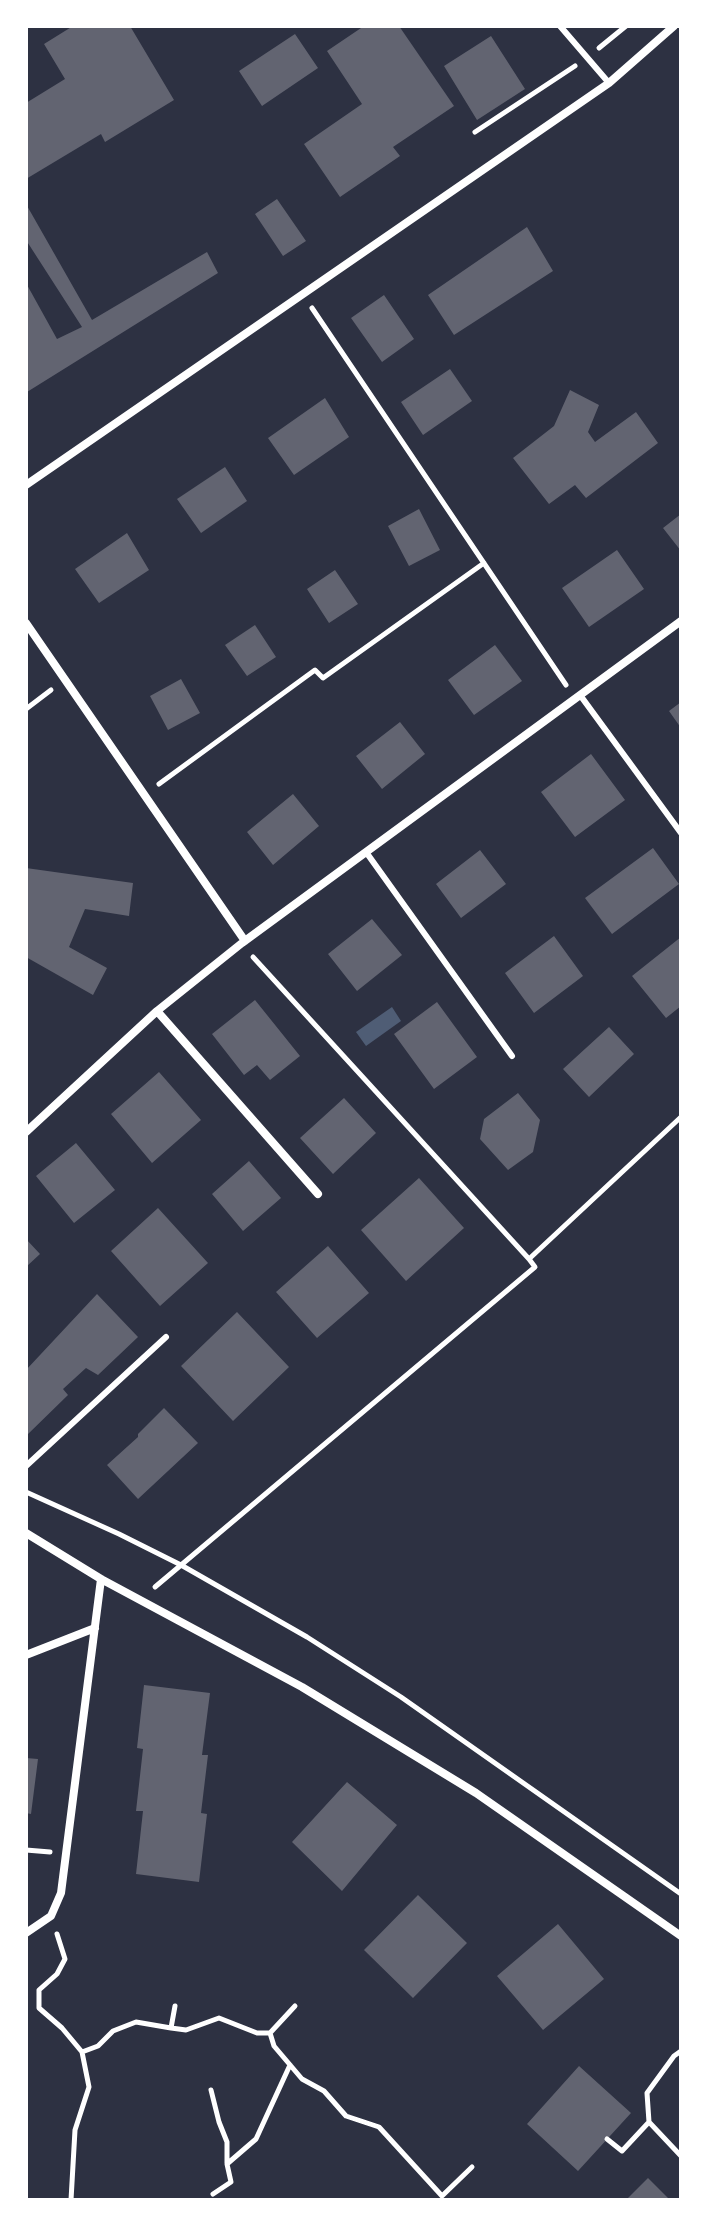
<!DOCTYPE html>
<style>
body{margin:0}
#map{position:relative;width:707px;height:2226px;overflow:hidden;background:#2d3142;font-family:"Work Sans",sans-serif}
canvas{display:block}
.frame{position:absolute;inset:0;border:28px solid #fff;pointer-events:none}
</style>
<div id="map">
<canvas width="707" height="2226"></canvas>
<div class="frame"></div>
</div>
<script>
const c = document.querySelector('canvas').getContext('2d');
c.lineJoin = 'round';
function fill(path, color) { c.fillStyle = color; c.fill(path, 'evenodd'); }
function trace(path, color, width, dash) { c.strokeStyle = color; c.lineWidth = width; c.lineCap = dash ? 'butt' : 'round'; c.setLineDash(dash || []); c.stroke(path); }
fill(new Path2D(`
 M 392,1007 L 401,1021 L 366,1046 L 356,1032 Z`), '#4f5d75');
fill(new Path2D(`
 M 73,26 L 130,26 L 174,100 L 105,142 L 101,134 L 26,179 L 26,103 L 65,79 L 44,44 Z
 M 364,26 L 399,26 L 454,106 L 393,147 L 400,156 L 340,197 L 304,144 L 362,104 L 327,51 Z
 M 295,34 L 318,68 L 262,106 L 239,71 Z
 M 491,36 L 525,89 L 477,120 L 444,66 Z
 M 277,199 L 306,241 L 283,256 L 255,214 Z
 M 26,204 L 92,320 L 207,252 L 218,273 L 27,392 L 26,283 L 57,339 L 82,327 L 26,240 Z
 M 527,227 L 553,271 L 454,335 L 428,295 Z
 M 384,295 L 414,339 L 382,362 L 351,318 Z
 M 450,369 L 472,401 L 423,435 L 401,402 Z
 M 570,390 L 599,405 L 588,432 L 595,442 L 636,412 L 658,443 L 586,498 L 575,485 L 549,504 L 513,458 L 554,426 Z
 M 325,398 L 349,437 L 294,475 L 268,438 Z
 M 225,467 L 247,501 L 201,533 L 177,499 Z
 M 419,509 L 440,550 L 409,566 L 388,526 Z
 M 681,514 L 681,551 L 663,528 Z
 M 127,533 L 149,570 L 99,603 L 75,569 Z
 M 617,550 L 644,589 L 589,627 L 562,588 Z
 M 335,570 L 358,604 L 329,623 L 307,589 Z
 M 255,625 L 276,657 L 247,676 L 225,645 Z
 M 495,645 L 522,681 L 474,715 L 448,680 Z
 M 181,679 L 200,713 L 168,730 L 150,696 Z
 M 681,702 L 681,728 L 669,711 Z
 M 400,722 L 425,754 L 382,789 L 356,756 Z
 M 591,754 L 625,800 L 575,837 L 541,792 Z
 M 293,794 L 319,826 L 273,865 L 247,832 Z
 M 653,848 L 679,884 L 612,934 L 585,898 Z
 M 480,850 L 506,884 L 461,918 L 436,884 Z
 M 26,868 L 133,883 L 129,916 L 85,909 L 69,947 L 107,968 L 93,995 L 26,957 Z
 M 372,919 L 402,955 L 357,991 L 328,954 Z
 M 554,936 L 583,976 L 534,1013 L 505,973 Z
 M 681,937 L 681,1006 L 666,1018 L 632,976 Z
 M 255,1000 L 300,1056 L 270,1080 L 257,1065 L 244,1075 L 212,1034 Z
 M 437,1002 L 477,1057 L 434,1089 L 394,1034 Z
 M 609,1027 L 634,1054 L 589,1097 L 563,1069 Z
 M 159,1072 L 201,1120 L 152,1163 L 111,1114 Z
 M 518,1093 L 540,1120 L 533,1152 L 508,1170 L 480,1139 L 484,1119 Z
 M 344,1098 L 376,1133 L 333,1174 L 300,1138 Z
 M 76,1143 L 115,1190 L 74,1223 L 36,1176 Z
 M 249,1161 L 281,1198 L 243,1231 L 212,1194 Z
 M 419,1178 L 464,1228 L 406,1281 L 361,1230 Z
 M 158,1208 L 208,1263 L 160,1306 L 111,1251 Z
 M 26,1239 L 40,1254 L 26,1267 Z
 M 328,1246 L 369,1293 L 317,1338 L 276,1292 Z
 M 97,1294 L 138,1337 L 98,1375 L 86,1368 L 63,1389 L 68,1395 L 26,1436 L 26,1370 Z
 M 237,1312 L 289,1367 L 233,1421 L 181,1366 Z
 M 164,1408 L 198,1443 L 138,1499 L 107,1465 L 138,1437 L 138,1434 Z
 M 144,1685 L 210,1693 L 202,1755 L 208,1755 L 201,1813 L 207,1814 L 199,1882 L 136,1874 L 143,1811 L 136,1811 L 143,1749 L 137,1748 Z
 M 26,1758 L 38,1759 L 31,1814 L 26,1813 Z
 M 347,1782 L 397,1825 L 342,1891 L 292,1842 Z
 M 418,1895 L 467,1943 L 413,1998 L 364,1950 Z
 M 558,1924 L 604,1979 L 543,2030 L 497,1976 Z
 M 579,2066 L 631,2113 L 578,2171 L 527,2124 Z
 M 648,2178 L 670,2200 L 626,2200 Z`), '#626471');
trace(new Path2D(`
 M 599,48 L 626,26
 M 475,132 L 575,66
 M 312,308 L 566,685
 M 26,709 L 51,690
 M 159,784 L 315,670 L 323,678 L 484,563
 M 253,957 L 529,1259
 M 26,1492 L 119,1534 L 181,1565 L 307,1637 L 401,1697 L 681,1894
 M 155,1587 L 535,1267 L 529,1259 L 681,1117
 M 26,1850 L 50,1852
 M 57,1934 L 65,1959 L 57,1974 L 39,1990 L 39,2008 L 62,2028 L 82,2052 L 89,2087 L 75,2130 L 71,2200
 M 171,2028 L 186,2030 L 219,2018 L 257,2033 L 270,2033 L 295,2006
 M 270,2033 L 274,2046 L 302,2079 L 324,2091 L 346,2116 L 379,2127 L 442,2196 L 472,2167
 M 681,2051 L 674,2056 L 647,2093 L 649,2122 L 681,2156
 M 82,2052 L 98,2046 L 113,2031 L 136,2022 L 171,2028 L 175,2006
 M 211,2090 L 219,2122 L 227,2142 L 227,2163
 M 607,2139 L 622,2151 L 649,2122
 M 213,2194 L 231,2182 L 227,2164 L 256,2139 L 290,2065`), '#fff', 5);
trace(new Path2D(`
 M 560,26 L 609,83
 M 580,695 L 681,833
 M 366,852 L 512,1056
 M 26,1466 L 166,1337`), '#fff', 6);
trace(new Path2D(`
 M 26,485 L 609,83 L 674,26
 M 26,623 L 245,941
 M 157,1011 L 318,1194
 M 26,1132 L 157,1011 L 242,943 L 681,621
 M 26,1533 L 101,1579 L 302,1687 L 476,1793 L 681,1936
 M 26,1655 L 95,1628
 M 26,1933 L 51,1916 L 61,1893 L 101,1579`), '#fff', 8);
</script>
